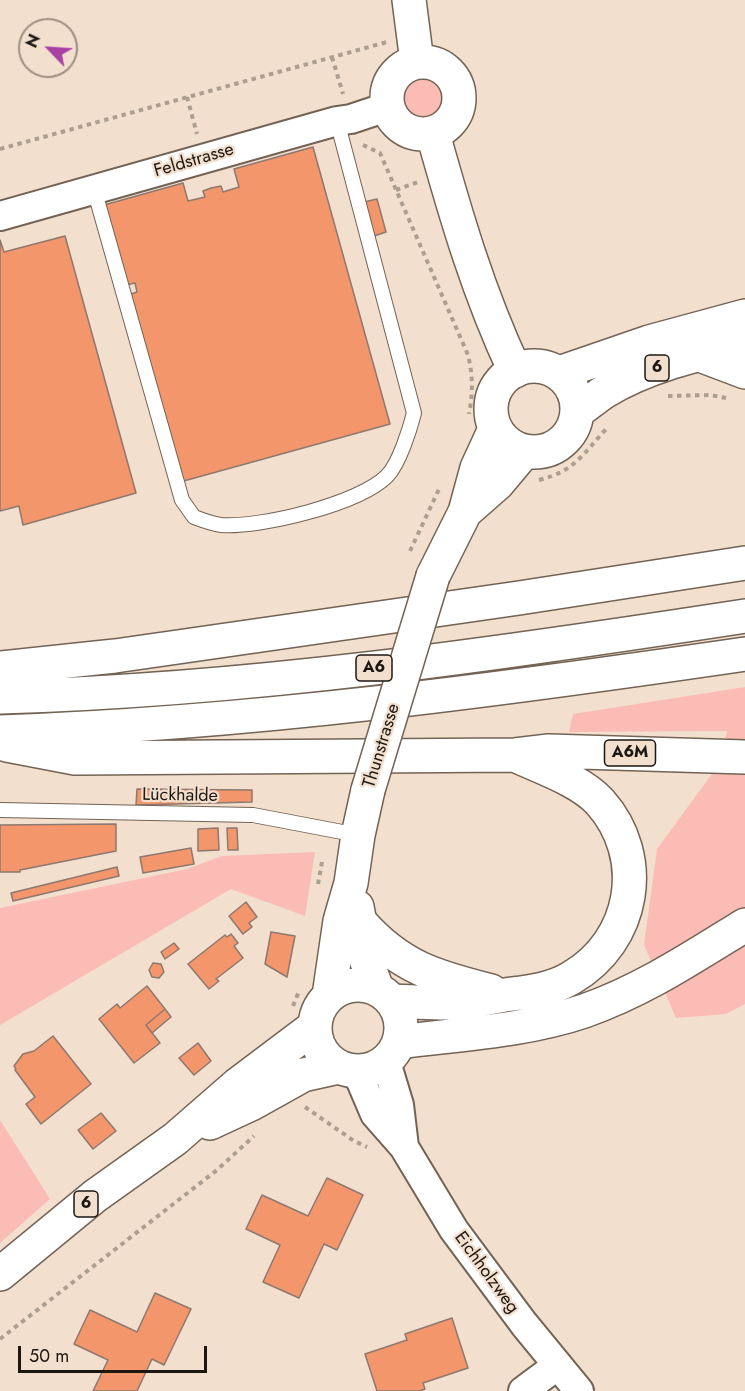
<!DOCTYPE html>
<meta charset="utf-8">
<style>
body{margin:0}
#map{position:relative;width:745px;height:1391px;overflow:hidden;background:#f2dfce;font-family:Jost,sans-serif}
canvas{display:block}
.north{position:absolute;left:18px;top:18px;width:60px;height:60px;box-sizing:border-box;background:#f2dfce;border:2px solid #9d8f82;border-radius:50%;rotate:295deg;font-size:16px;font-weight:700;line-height:24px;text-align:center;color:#1d1711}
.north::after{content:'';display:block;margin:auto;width:21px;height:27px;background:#a741a5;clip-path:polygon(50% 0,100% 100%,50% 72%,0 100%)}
.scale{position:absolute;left:18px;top:1346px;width:189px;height:27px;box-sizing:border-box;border:3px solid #1d1711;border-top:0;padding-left:8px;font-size:18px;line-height:21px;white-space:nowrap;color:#1d1711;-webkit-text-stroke:4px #f2dfce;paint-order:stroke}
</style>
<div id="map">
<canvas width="745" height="1391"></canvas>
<div class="north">N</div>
<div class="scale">50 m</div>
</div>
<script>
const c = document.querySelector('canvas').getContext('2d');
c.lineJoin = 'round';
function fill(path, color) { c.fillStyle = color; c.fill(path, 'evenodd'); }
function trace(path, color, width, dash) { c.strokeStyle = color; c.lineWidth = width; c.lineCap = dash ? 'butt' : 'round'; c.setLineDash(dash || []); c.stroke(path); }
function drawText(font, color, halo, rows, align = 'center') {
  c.font = font + ' Jost,sans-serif'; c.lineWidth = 4.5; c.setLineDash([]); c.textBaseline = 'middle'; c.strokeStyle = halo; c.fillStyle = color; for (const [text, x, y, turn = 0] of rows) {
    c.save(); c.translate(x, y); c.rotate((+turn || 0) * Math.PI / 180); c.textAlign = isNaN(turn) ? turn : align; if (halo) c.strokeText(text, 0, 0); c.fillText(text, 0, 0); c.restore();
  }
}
fill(new Path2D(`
 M404 99a19 19 0 1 1 38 0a19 19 0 1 1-38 0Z
 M 745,687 L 745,1004 L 726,1014 L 676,1018 L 644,945 L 657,849 L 720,763 L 727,731 L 569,732 L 573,714 Z
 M 315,852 L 305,916 L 231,889 L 0,1025 L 0,908 L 187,869 L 222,856 Z
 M 0,1120 L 50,1199 L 0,1243 Z`), '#fbbcb5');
const building = new Path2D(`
 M 313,147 L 390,424 L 180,482 L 128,295 L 137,292 L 135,283 L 126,285 L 104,205 L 183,183 L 188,201 L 205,197 L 203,191 L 211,188 L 221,186 L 223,192 L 239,187 L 234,169 Z
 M 377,199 L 386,232 L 374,236 L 364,202 Z
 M 65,236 L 136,493 L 23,525 L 19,506 L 0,511 L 0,240 L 4,252 Z
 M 137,789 L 252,790 L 252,802 L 136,805 Z
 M 116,824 L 116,851 L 20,870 L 20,872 L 0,872 L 0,825 Z
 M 218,828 L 219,850 L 198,851 L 198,829 Z
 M 227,828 L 237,828 L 238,850 L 228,850 Z
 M 191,848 L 194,864 L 143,873 L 140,857 Z
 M 117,867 L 119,876 L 13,901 L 11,893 Z
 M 246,902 L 257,917 L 249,923 L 252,927 L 243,934 L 229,916 Z
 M 271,932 L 295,936 L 287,977 L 265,964 Z
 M 231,934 L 238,943 L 234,946 L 243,958 L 216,979 L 219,981 L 209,989 L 188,964 L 225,935 L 227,937 Z
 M 174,943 L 179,949 L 165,959 L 161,952 Z
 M 153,963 L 161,964 L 164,972 L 159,978 L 152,977 L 149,970 Z
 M 147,986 L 165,1009 L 146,1025 L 160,1043 L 134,1063 L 99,1019 L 117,1004 L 120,1008 Z
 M 165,1009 L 171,1017 L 152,1033 L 146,1025 Z
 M 53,1036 L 91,1084 L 41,1124 L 26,1104 L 35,1097 L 15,1070 L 16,1069 L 14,1066 L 23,1054 L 34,1051 Z
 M 198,1043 L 211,1061 L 194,1075 L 179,1058 Z
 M 101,1113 L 116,1131 L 93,1149 L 78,1130 Z
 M 327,1178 L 363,1195 L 337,1250 L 324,1244 L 299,1298 L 263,1282 L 280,1245 L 246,1229 L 262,1195 L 308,1216 Z
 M 155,1293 L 191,1309 L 164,1365 L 152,1359 L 137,1391 L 93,1391 L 108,1360 L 74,1344 L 90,1310 L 137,1332 Z
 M 452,1318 L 468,1368 L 423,1383 L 425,1389 L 420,1391 L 377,1391 L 365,1354 L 407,1340 L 405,1334 Z`);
fill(building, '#f3966b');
trace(building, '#8e786f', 1.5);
const lane = new Path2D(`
 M 94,189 L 182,500 L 194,517 C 202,520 212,524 221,525 C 260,528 359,504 387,476 C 399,464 410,429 414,413 L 337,121
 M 0,810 L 253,815 L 358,835`);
const street = new Path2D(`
 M 0,216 L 337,121 L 351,119 L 387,107
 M 386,1062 L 399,1105 L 404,1147
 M 357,1072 L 375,1114 L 404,1147 L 454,1230 L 524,1324 L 579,1391
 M 523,1391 L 558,1365`);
const secondary = new Path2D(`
 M 409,0 L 417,62
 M387 98a36 36 0 1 1 72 0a36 36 0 1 1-72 0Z
 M 433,134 C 456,216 478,292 515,371`);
const primary = new Path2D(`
 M491 409a43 43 0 1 1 86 0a43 43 0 1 1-86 0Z
 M 559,373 L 649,342 L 745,316
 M 578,411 C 587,405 595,398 604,392 C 646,366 698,354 745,343
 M 465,512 L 498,483 L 524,452
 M 433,576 L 465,512 L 477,468 L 495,429
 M 357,907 L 367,962 L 377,989
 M315 1028a43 43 0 1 1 86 0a43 43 0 1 1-86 0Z
 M 329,996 L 340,921 L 351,883 L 358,835 L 368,790
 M 210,1123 L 251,1104 L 303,1075 L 339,1067
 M 0,1274 L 95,1196 L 175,1139 L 237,1085 L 314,1027`);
const highway = new Path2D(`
 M 700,355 L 745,372
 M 0,668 L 115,656 L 519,598 L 745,563
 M 0,697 C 250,690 498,654 745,616
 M 0,732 C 250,723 498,690 745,654
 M 7,745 L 75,758 L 515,755 L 549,751 L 745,757
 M 361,923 C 400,967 435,977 491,991
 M 392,1001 C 412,1002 432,1003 451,1003 C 469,1002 488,998 505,995 C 528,992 551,990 571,978 C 635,941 649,857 600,802 C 581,781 543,768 517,756
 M 399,1042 C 460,1034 525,1031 584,1011 C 642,991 693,957 745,925`);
trace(lane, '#736354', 16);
trace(street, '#736354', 32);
trace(secondary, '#736354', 36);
trace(primary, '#736354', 36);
trace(highway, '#736354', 36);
trace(new Path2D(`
 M 332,57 L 343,94
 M 187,97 L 197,134
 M 363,145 L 380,153 L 468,355 C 473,376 473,393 469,414
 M 0,149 L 387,42
 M 396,190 L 418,182
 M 668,396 L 710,395 L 726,398
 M 539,480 C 575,471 583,454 607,428
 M 410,551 L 440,487
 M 318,884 L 322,862
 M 293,1006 L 299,991
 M 305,1107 L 354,1141 L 367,1147
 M 0,1339 L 217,1170 L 254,1136`), '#ac9e90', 4, [4.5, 4.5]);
trace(lane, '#fff', 14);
trace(street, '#fff', 28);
trace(secondary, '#fff', 33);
trace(primary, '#fff', 33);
trace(highway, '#fff', 33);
const primaryBridge = new Path2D(`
 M 368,790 L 433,576`);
trace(primaryBridge, '#736354', 36, []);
trace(primaryBridge, '#fff', 33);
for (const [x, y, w] of [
 [657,368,24],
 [374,668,36],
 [630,753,51],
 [86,1204,24]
]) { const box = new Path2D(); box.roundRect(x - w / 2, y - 13, w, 26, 4.5); c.fillStyle = '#f2dfce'; c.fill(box); trace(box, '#1d1711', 1.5); }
drawText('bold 16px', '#1d1711', null, [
 ["6",657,368],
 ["A6",374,668],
 ["A6M",630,753],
 ["6",86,1204]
]);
drawText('18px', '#1d1711', '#f2dfce', [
 ["Feldstrasse",194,161,-16],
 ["Thunstrasse",382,746,-73],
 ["Lückhalde",180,796,1],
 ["Eichholzweg",486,1273,54]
]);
</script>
